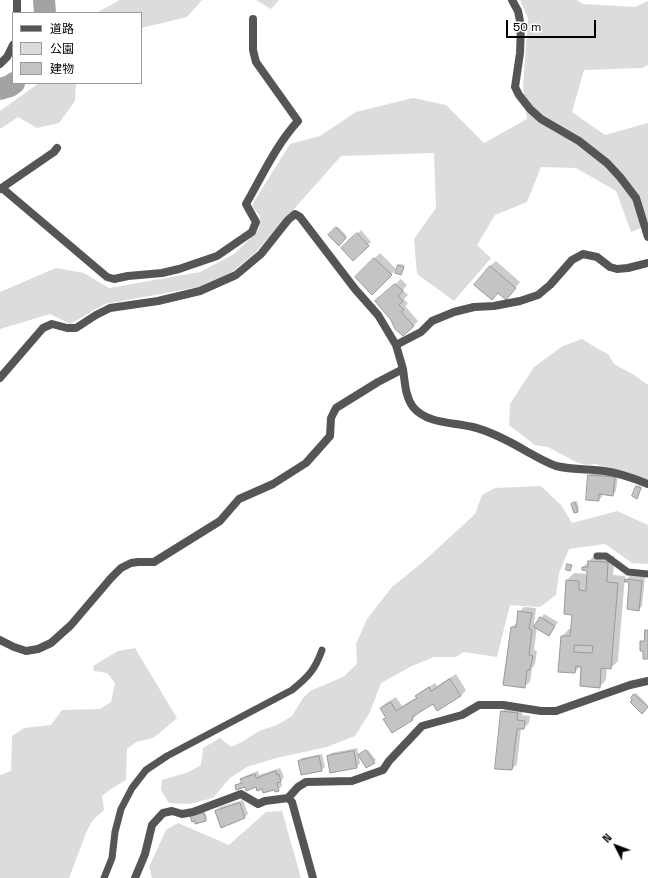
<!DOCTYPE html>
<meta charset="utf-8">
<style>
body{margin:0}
#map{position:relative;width:648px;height:878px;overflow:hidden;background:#fff;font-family:"Space Grotesk","Noto Sans JP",sans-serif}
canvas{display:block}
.legend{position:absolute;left:12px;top:12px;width:130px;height:72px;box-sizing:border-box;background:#fff;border:1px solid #999;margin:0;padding:5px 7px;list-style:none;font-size:12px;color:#000}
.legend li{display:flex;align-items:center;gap:8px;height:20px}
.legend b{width:20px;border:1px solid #999}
.north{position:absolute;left:596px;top:826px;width:40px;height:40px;-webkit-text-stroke:3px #fff;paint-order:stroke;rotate:312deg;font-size:11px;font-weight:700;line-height:16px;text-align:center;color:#000}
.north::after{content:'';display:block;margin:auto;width:14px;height:18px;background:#000;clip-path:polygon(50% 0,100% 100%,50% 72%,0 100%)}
.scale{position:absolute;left:506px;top:20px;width:90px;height:18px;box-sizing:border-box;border:2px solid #000;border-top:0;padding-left:5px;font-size:12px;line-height:14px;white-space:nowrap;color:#000;-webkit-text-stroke:3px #fff;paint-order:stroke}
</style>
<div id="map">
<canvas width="648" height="878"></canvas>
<ul class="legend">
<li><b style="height:5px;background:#555"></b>道路</li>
<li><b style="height:11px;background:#dcdcdc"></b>公園</li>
<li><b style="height:11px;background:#c4c4c4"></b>建物</li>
</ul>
<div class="north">N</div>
<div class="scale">50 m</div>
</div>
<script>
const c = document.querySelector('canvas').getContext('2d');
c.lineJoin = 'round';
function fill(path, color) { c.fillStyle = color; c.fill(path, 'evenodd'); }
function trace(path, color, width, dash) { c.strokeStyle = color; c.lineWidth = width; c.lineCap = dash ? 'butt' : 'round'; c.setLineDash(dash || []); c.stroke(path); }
fill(new Path2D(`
 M 120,0 L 202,0 L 187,17 L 141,28 L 141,13 L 96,13 Z
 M 256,0 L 279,0 L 271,9 Z
 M 520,0 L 577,0 L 582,4 L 635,7 L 648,1 L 648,65 L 642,68 L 584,70 L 572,112 L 605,135 L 648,123 L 648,225 L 631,232 L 616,191 L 576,168 L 541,167 L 527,202 L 495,215 L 477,245 L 491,258 L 454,301 L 417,274 L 414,239 L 436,208 L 434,153 L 341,156 L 255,253 L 232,272 L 199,287 L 105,304 L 70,324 L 50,314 L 0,329 L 0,292 L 56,268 L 84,273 L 109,288 L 200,272 L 234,254 L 259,230 L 260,217 L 252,205 L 290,144 L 320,136 L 356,112 L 413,98 L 446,105 L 484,143 L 527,119 L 523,87 L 528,18 Z
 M 39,83 L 76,83 L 75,101 L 59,123 L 37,128 L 18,117 L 0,129 L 0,111 Z
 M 582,339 L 595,347 L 608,354 L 614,364 L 634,375 L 648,385 L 648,480 L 596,464 L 585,465 L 576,462 L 548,447 L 535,445 L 509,425 L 510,404 L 534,367 L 563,346 Z
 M 541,486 L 561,505 L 572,523 L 617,511 L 648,525 L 648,564 L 632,563 L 605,544 L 569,549 L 559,573 L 556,595 L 540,607 L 510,605 L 497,657 L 464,652 L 456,657 L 434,657 L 412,666 L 381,683 L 370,712 L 355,736 L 327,747 L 276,758 L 247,767 L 230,778 L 213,798 L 189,804 L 169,803 L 161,790 L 162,780 L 189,772 L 201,765 L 203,748 L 220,738 L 231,747 L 240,743 L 259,731 L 277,725 L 292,716 L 303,698 L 310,691 L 343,677 L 357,664 L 356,644 L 367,619 L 392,587 L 423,562 L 475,514 L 482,495 L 495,488 Z
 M 135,648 L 177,718 L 163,730 L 153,738 L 136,742 L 127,749 L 126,780 L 111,789 L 102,796 L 104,810 L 92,821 L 86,833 L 69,878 L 0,878 L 0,775 L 11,771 L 12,736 L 24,728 L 51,725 L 62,710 L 100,709 L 111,702 L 115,683 L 107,673 L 94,671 L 93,666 L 118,651 Z
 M 282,811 L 301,878 L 152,878 L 149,867 L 166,830 L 178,823 L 229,845 L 266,812 Z`), '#dcdcdc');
fill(new Path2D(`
 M 338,227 L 347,236 L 339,244 L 330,235 Z
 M 361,230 L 371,242 L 353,259 L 342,248 Z
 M 380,253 L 396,269 L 372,294 L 356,277 Z
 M 496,261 L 520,282 L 511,293 L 490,266 Z
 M 400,264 L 405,265 L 401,274 L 398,265 Z
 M 401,279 L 407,285 L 403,290 L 408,295 L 404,299 L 408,304 L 405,306 L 418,321 L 413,326 L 392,319 L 382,296 Z
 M 593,472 L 618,474 L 616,491 L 613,495 L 602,494 L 602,497 L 598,500 L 589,475 Z
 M 638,485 L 642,487 L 637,497 L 637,487 Z
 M 577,501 L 579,509 L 575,512 L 572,504 Z
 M 596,554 L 615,556 L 613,575 L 625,576 L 618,661 L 611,668 L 607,668 L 606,680 L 599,687 L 582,664 L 575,672 L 562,636 L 569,629 L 572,629 L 573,614 L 567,580 L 574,573 L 588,574 L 588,570 L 583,567 Z
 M 630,576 L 645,577 L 642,606 L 639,610 L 630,581 L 625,581 Z
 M 524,607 L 536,608 L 534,624 L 536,625 L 544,614 L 558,622 L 549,635 L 537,627 L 534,650 L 537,651 L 535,664 L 532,668 L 530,682 L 524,687 L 512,627 L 518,622 L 519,612 Z
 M 456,674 L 466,690 L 461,696 L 433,703 L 417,712 L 418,713 L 413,719 L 392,732 L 385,719 L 387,717 L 381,708 L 386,703 L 396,697 L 402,706 L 417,697 L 422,691 L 435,683 L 437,686 Z
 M 636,693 L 648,705 L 642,712 L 632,698 Z
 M 507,707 L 523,708 L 522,715 L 530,716 L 529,723 L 524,728 L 521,728 L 517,764 L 512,769 L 502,712 Z
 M 357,748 L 360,763 L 357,767 L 331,772 L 328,756 L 331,753 Z
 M 368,750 L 376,760 L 366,767 L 361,754 Z
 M 322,754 L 325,767 L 321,770 L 299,761 L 302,758 Z
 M 280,768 L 284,777 L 281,781 L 282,786 L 278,790 L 257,786 L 236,786 L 242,781 L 241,779 L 245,776 L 258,771 L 259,775 Z
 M 243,800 L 248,814 L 244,818 L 216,811 L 220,807 Z
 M 205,812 L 207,818 L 206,820 L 195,820 L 193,815 Z`), '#0003');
trace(new Path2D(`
 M 44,0 L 45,13
 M 0,89 L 10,86 L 14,83`), '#a3a3a3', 22);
const building = new Path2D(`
 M 336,227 L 346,238 L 339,246 L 328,235 Z
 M 357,233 L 369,246 L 353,261 L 341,248 Z
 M 374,258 L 392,275 L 372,295 L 355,277 Z
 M 398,265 L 404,267 L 401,275 L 395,273 Z
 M 490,266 L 516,288 L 506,300 L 498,293 L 492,300 L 474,285 Z
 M 395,284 L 403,291 L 398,296 L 403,301 L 399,305 L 404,310 L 401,312 L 414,326 L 403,336 L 395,329 L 391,320 L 375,301 Z
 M 588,475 L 615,477 L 613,496 L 599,494 L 599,501 L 586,500 Z
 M 636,486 L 641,488 L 637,499 L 632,496 Z
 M 575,502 L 578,512 L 574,513 L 571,504 Z
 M 588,561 L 608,562 L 607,582 L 618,583 L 611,669 L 601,668 L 600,688 L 580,686 L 581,667 L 576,666 L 575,673 L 558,672 L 561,636 L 570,636 L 572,615 L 564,614 L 566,580 L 579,581 L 579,590 L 586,591 L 587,571 L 582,570 L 582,567 L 588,567 ZM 575,645 L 593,646 L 592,653 L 574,652 Z
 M 567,564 L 572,565 L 570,571 L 566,570 Z
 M 625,579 L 642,581 L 639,611 L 627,609 L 629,582 L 625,582 Z
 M 518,611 L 532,613 L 529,629 L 532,630 L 529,655 L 533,656 L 530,670 L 527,670 L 525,688 L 503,685 L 511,627 L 516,627 Z
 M 540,617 L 555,626 L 549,636 L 534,627 Z
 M 645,630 L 648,630 L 648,659 L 643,659 L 643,651 L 640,651 L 640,641 L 644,641 Z
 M 450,679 L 461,696 L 437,711 L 433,704 L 412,717 L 413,720 L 392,733 L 383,719 L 386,718 L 380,708 L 391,702 L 396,711 L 417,698 L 415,696 L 429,687 L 431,691 Z
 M 634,694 L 648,707 L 642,714 L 630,702 L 632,700 L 631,698 Z
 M 501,711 L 518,713 L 517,720 L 525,721 L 524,729 L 517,729 L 512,770 L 495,769 Z
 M 366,750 L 375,763 L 366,768 L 358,755 Z
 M 354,751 L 357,768 L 330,773 L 327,756 Z
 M 319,756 L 322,771 L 301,775 L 298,761 Z
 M 276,771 L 277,775 L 279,774 L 281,782 L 277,783 L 279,791 L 275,792 L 274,790 L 263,793 L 262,789 L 257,791 L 256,787 L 246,791 L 245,787 L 236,790 L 235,785 L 242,783 L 240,779 L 255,774 L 256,778 Z
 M 240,803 L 245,818 L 221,828 L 215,811 Z
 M 204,813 L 206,821 L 195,824 L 195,821 L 192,822 L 190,816 Z`);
fill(building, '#c4c4c4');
trace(building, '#999', 1);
trace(new Path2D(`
 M 597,556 L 606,556 L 628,572 L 648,574
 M 104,878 L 112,858 L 115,832 L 121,809 L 132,788 L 146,770 L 167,756 L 292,690 C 308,677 315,670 322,650`), '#555', 7);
trace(new Path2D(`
 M 17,0 L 17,13
 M 512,0 L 518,11 L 521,26 L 520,53 L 515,87 L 519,95 L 530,109 L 541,119 L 579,141 L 607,163 L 620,177 L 636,198 L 648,237
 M 0,64 L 7,57 L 13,45
 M 2,188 L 107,277 L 114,279 L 128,276 L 162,273 L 179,269 L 217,256 L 252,232 L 256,222 L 246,204 C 262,176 276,145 298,121 L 256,62 L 253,50 L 253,19
 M 0,189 L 54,152 L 57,148
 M 396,345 L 421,332 L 432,321 L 454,312 L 474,307 L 494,306 L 520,301 L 538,295 L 550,285 L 572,260 L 583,254 L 597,257 L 610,267 L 617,269 L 628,268 L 648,263
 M 403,369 C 405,382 405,396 413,407 C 427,424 453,422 473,427 C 492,432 509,441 526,451 C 535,456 545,462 556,466 C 572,470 588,469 604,471 C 620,473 633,478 648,484
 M 0,378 L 43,328 L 52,324 L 67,328 L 76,328 L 96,315 L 110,308 L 158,301 L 200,291 L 236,275 L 261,254 L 288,220 L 295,214 L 300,217 L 355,289 L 378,315 L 396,345 L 403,369 L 378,382 L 336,408 L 331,418 L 330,436 L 306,463 L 273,484 L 239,499 L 220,521 L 154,562 L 138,562 L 131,563 L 121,568 L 111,578 L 71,625 L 51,643 L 38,649 L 26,651 L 14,647 L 0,640
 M 288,798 L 292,802 L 313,878
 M 135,878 L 145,854 L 152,825 L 163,813 L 172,811 L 182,814 L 193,812 L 241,794 L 258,804 L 265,801 L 288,798 L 298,787 L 306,782 L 352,781 L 383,770 L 389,761 L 422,726 L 462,715 L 479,705 L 503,705 L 541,711 L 556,711 L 630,685 L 648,681`), '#555', 8);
</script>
